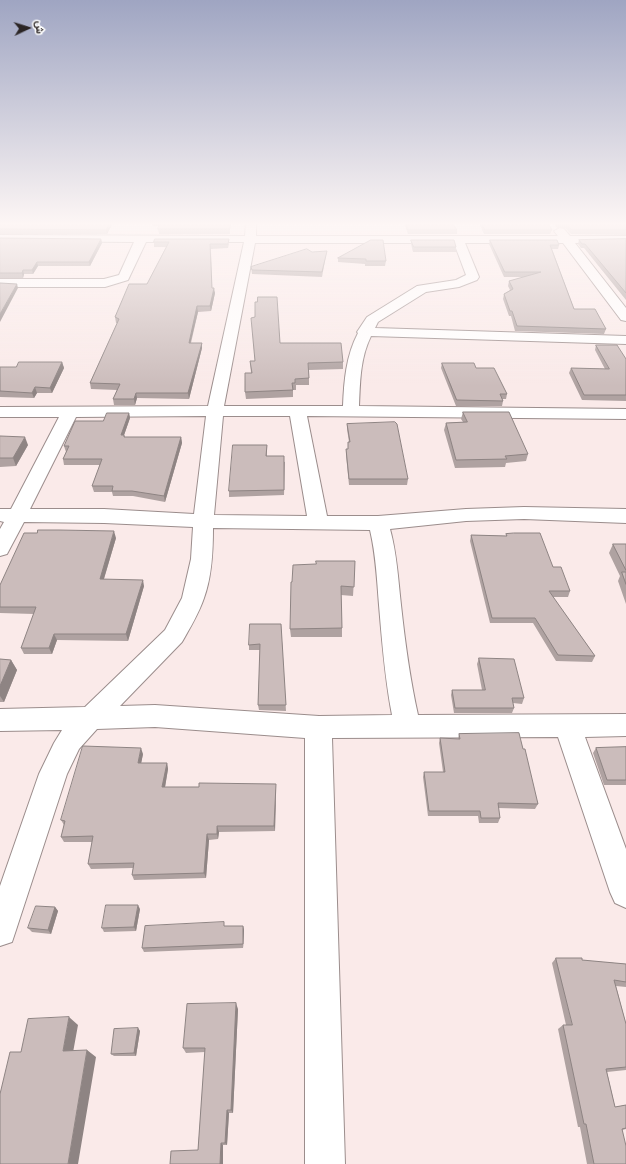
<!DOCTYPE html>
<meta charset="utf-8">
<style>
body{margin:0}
#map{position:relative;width:626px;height:1164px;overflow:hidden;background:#faeae9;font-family:"Titillium Web",Vazirmatn,sans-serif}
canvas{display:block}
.north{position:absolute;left:8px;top:8px;width:40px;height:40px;-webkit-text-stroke:3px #fff;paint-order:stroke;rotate:86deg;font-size:11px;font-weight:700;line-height:16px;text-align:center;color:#2b2525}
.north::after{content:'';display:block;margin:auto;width:14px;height:18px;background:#2b2525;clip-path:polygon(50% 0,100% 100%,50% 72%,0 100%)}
</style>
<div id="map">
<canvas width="626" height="1164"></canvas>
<div class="north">ش</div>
</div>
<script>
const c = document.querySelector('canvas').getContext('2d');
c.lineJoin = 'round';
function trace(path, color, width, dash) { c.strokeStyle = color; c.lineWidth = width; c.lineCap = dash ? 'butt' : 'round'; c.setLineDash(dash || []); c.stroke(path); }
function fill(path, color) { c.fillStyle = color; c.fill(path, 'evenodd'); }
const minor = new Path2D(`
 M 246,223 L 256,223 L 256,236 L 558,236 L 554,231 L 560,228 L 564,229 L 570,236 L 626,236 L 626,242 L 575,243 L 626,308 L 626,321 L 621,320 L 563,243 L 465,243 L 479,277 L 477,280 L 459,287 L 426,292 L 378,322 L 375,328 L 626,336 L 626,344 L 371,336 C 360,358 360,383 359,406 L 626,409 L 626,419 L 307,416 L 327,516 L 378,516 L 466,509 L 524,507 L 626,509 L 626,523 L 524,519 L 466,521 L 390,529 C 397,554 398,579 401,605 C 405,642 410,679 418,715 L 626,714 L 626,736 L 585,737 L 626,849 L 626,908 L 615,903 L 610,892 L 558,737 L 332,738 L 345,1164 L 305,1164 L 305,738 L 155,727 L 97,729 L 79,749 L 67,774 L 16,930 L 12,942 L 0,946 L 0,886 L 39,774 L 54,743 L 62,730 L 0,731 L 0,709 L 85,707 L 165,630 L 182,598 L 191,559 L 193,527 L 104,523 L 24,522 L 7,554 L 0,556 L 0,529 L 4,522 L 0,521 L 0,509 L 11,509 L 59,417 L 0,417 L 0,407 L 208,406 L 244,242 L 146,242 L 128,280 L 105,287 L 0,287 L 0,279 L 104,279 L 119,275 L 134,242 L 0,241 L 0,235 L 245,236 ZM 255,243 L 454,243 L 466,275 L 456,280 L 417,286 L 367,317 L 357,332 L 358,333 C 346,356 344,381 343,406 L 224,406 ZM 206,416 L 194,514 L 104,509 L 30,509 L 76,417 ZM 223,416 L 290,416 L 307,516 L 214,515 ZM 213,528 L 370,530 C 376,555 377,580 379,605 C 382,642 385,679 392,715 L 319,716 L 155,705 L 120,706 L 182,642 C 190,628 199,613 204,598 C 212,576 213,551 213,528 Z`);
trace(minor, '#9b8d8c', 2);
fill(minor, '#fff');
fill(new Path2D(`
 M 0,223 L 113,223 L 107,234 L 0,234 Z
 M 152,223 L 230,223 L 230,234 L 159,234 L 158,229 L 159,226 L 153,226 Z
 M 404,223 L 452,223 L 457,230 L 457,234 L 408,234 Z
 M 479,223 L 550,223 L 549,225 L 552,230 L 550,234 L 484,234 Z
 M 554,223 L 626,223 L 626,235 L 571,234 L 565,228 L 557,228 Z
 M 0,238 L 101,239 L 102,243 L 90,266 L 38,266 L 33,274 L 24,274 L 23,278 L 0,278 Z
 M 155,239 L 229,244 L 228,248 L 211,249 L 212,288 L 215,293 L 211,311 L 198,312 L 191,343 L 202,348 L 189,399 L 137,398 L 135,405 L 114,405 L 113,399 L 117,390 L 91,389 L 90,383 L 117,323 L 116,323 L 115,317 L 147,284 L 166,247 L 154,247 L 154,242 Z
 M 626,239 L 626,300 L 584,248 L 581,248 L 578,244 L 579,240 Z
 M 371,240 L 386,261 L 385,266 L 365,266 L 365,264 L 338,262 L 338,258 Z
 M 411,240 L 456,247 L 456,252 L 413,252 L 411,244 Z
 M 490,240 L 559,245 L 558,249 L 552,249 L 574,309 L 606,329 L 604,334 L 515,331 L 511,316 L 509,316 L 503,299 L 504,294 L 510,290 L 508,286 L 509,281 L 525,277 L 504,277 L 489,244 Z
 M 326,255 L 322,277 L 252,274 L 251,267 Z
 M 280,343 L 343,362 L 343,369 L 309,370 L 309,385 L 296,385 L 296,390 L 293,390 L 293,397 L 246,399 L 245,392 L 251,373 L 250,361 L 255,361 Z
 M 596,345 L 626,359 L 626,401 L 582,400 L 569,373 L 571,368 L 605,369 L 595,350 Z
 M 62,362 L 64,368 L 52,393 L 37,393 L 34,398 L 0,397 L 0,367 L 16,367 Z
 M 442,363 L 476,368 L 507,394 L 506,399 L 502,399 L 503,401 L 502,406 L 456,406 L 441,368 Z
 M 463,412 L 528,454 L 526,461 L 506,463 L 505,467 L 455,468 L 444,430 L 446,423 L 463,422 L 461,419 Z
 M 129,413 L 130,418 L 124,435 L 125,437 L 181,437 L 182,443 L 165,502 L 133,496 L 113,496 L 112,492 L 94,492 L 92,486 L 100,465 L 64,465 L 63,459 L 66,452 L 64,446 L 103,421 Z
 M 347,424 L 408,479 L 407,485 L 349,485 L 346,455 L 346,449 L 348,449 L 348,442 L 349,442 L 347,429 Z
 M 0,436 L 28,445 L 16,466 L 0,467 Z
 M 267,445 L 267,456 L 285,462 L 284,495 L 229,497 L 229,491 Z
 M 506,534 L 553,567 L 570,591 L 568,597 L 553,597 L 595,656 L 592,662 L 556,661 L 533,623 L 490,623 L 470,541 L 471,535 L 506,536 Z
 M 116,538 L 104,579 L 144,586 L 128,641 L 57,640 L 52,654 L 24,654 L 21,648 L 34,614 L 0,613 L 0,585 Z
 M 613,544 L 626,544 L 626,604 L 618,581 L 620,576 L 609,553 Z
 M 355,561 L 353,596 L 341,595 L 342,628 L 342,637 L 291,637 L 290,629 L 316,564 Z
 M 281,624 L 286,711 L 259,710 L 258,705 L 260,650 L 249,650 L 249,645 Z
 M 479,658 L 524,698 L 522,704 L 513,703 L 514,708 L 512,713 L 454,713 L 451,695 L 452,690 L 482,690 L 477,664 Z
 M 0,659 L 11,660 L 17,670 L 4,702 L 0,702 Z
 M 459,734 L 523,749 L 538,804 L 535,809 L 498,808 L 500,818 L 498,823 L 479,823 L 478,816 L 428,816 L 423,777 L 424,772 L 443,772 L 439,743 L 440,738 L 458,739 Z
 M 626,747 L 626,785 L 604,785 L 593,753 L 596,748 Z
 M 143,754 L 141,763 L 167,763 L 168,769 L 165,787 L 276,790 L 275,831 L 219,832 L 218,839 L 209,840 L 206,878 L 134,880 L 132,875 L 133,868 L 91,869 L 88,864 L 92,842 L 64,842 L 61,837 L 64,825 L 61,820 Z
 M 55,907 L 58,911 L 51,934 L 32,932 L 28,928 Z
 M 140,909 L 136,931 L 104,932 L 102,928 Z
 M 225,926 L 243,926 L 244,930 L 243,948 L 144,952 L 142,948 Z
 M 556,958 L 626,964 L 626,987 L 616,986 L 626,1024 L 626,1070 L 607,1072 L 615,1107 L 626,1105 L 626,1129 L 622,1130 L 626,1164 L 587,1164 L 580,1127 L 578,1127 L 558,1029 L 563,1025 L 566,1025 L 552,963 Z
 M 238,1009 L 233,1113 L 229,1113 L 227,1145 L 223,1145 L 223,1164 L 170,1164 L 198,1150 L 205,1052 L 186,1053 L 183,1048 Z
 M 138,1028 L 140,1031 L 136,1056 L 114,1056 L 111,1054 Z`), '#afa2a1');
fill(new Path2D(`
 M 110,223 L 113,223 L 107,234 L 106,230 Z
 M 101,239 L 102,243 L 90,266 L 89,262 Z
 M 37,262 L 38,266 L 33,274 L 32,270 Z
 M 23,270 L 24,274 L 23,278 L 22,273 Z
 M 17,284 L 18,288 L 0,322 L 0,314 Z
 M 214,288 L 215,293 L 211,311 L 210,306 Z
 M 197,306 L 198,312 L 189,348 L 189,343 Z
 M 202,343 L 202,348 L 189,399 L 188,393 Z
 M 62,362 L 64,368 L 52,393 L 50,388 Z
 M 35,387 L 37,393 L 34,398 L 32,393 Z
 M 136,393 L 137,398 L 135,405 L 134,399 Z
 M 129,413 L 130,418 L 122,441 L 121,435 Z
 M 25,437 L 28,445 L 16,466 L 13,458 Z
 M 181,437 L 182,443 L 165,502 L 164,496 Z
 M 114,531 L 116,538 L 102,585 L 100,579 Z
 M 143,580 L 144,586 L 128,641 L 126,634 Z
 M 54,634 L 57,640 L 52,654 L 49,648 Z
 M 11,660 L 17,670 L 4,702 L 0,696 L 0,686 Z
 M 141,748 L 143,754 L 140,769 L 138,763 Z
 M 167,763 L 168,769 L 164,793 L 162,787 Z
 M 276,784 L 276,790 L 275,831 L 274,826 Z
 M 217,826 L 219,832 L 218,839 L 217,834 Z
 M 207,834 L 209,840 L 206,878 L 204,873 Z
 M 138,905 L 140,909 L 136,931 L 134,927 Z
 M 55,907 L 58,911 L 51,934 L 48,930 Z
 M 243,926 L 244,930 L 243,948 Z
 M 236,1003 L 238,1009 L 233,1113 L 231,1110 Z
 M 69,1017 L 78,1025 L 72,1058 L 63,1051 Z
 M 138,1028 L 140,1031 L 136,1056 L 134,1053 Z
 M 87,1050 L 96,1057 L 78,1164 L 68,1164 Z
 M 227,1110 L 229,1113 L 227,1145 L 225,1143 Z
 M 221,1143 L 223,1145 L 223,1164 L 220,1164 Z`), '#8e8483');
const building = new Path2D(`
 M 0,223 L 110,223 L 106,230 L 0,229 Z
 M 160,223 L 230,223 L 230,229 L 158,229 Z
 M 406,223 L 452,223 L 457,230 L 408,230 Z
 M 482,223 L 548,223 L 552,230 L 485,230 Z
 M 566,224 L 566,223 L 626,223 L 626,230 L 572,230 Z
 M 0,238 L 101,239 L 89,262 L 37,262 L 32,270 L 23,270 L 22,273 L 0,273 Z
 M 155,239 L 229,239 L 228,244 L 210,244 L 212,288 L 214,288 L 210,306 L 197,306 L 189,343 L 202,343 L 188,393 L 136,393 L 134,399 L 113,399 L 120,384 L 90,383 L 119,319 L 115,317 L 129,284 L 147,284 L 169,242 L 154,242 Z
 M 626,239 L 626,293 L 585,244 L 582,244 L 579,240 Z
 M 371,240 L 383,240 L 386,261 L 366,261 L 366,259 L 338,258 Z
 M 411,240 L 454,240 L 456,247 L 414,247 Z
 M 490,240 L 557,240 L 559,245 L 550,245 L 574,309 L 595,309 L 606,329 L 517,326 L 512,311 L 510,311 L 504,294 L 513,289 L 509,281 L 541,272 L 505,272 Z
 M 307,249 L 312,252 L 327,251 L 322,272 L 252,270 L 251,267 Z
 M 0,283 L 17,284 L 0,314 Z
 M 258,297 L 277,297 L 280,343 L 341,343 L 343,362 L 308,363 L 309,378 L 295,379 L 295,383 L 292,383 L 293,390 L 245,392 L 245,373 L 252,373 L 250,361 L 255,361 L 251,318 L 255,317 L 255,302 L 257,302 Z
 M 596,345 L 617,345 L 626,359 L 626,395 L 584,395 L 571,368 L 609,369 Z
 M 19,362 L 62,362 L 50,388 L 35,387 L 32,393 L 0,391 L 0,367 L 16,367 Z
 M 442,363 L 474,363 L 476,368 L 494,368 L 507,394 L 500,394 L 503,401 L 457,400 Z
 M 463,412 L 509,412 L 528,454 L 505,456 L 507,459 L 456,460 L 446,423 L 467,422 Z
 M 107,413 L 129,413 L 121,435 L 124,435 L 124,437 L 181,437 L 164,496 L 132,491 L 112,491 L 113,486 L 92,486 L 102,459 L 63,459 L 69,446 L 64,446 L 75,421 L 103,421 Z
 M 395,422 L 397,424 L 408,479 L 349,479 L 346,449 L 348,449 L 348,442 L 350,442 L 347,424 Z
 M 0,436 L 25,437 L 13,458 L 0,458 Z
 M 233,445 L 267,445 L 266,456 L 284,456 L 284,490 L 229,491 Z
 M 38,530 L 59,530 L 114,531 L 100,579 L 143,580 L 126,634 L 54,634 L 49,648 L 21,648 L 36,607 L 0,607 L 0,585 L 24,533 L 37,533 Z
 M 514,533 L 540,533 L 553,567 L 561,567 L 570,591 L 549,591 L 595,656 L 558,655 L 535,618 L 492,618 L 471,535 L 507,536 L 506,534 Z
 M 613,544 L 626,544 L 626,570 Z
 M 316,561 L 355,561 L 354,587 L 341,586 L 342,628 L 290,629 L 291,582 L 292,582 L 293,565 L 316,564 Z
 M 622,572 L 626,572 L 626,584 Z
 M 250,624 L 281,624 L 286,705 L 258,705 L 260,644 L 249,645 Z
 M 479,658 L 514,659 L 524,698 L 512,698 L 514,708 L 455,708 L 452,690 L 485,690 Z
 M 0,659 L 11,660 L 0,686 Z
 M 519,733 L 523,749 L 525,749 L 538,804 L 498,803 L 500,818 L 481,818 L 480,811 L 429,811 L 424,772 L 445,772 L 440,738 L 460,739 L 459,734 Z
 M 83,746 L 141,748 L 138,763 L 167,763 L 162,787 L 199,787 L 199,783 L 276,784 L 274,826 L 217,826 L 217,834 L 207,834 L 204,873 L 132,875 L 134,863 L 88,864 L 93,836 L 61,837 L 65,821 L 61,820 Z
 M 626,747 L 626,780 L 607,780 L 596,748 Z
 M 106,905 L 138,905 L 134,927 L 102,928 Z
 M 36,906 L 55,907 L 48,930 L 28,928 Z
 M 224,922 L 224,926 L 243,926 L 243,944 L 142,948 L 145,926 Z
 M 556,958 L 582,958 L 582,960 L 626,964 L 626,982 L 614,980 L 626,1024 L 626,1067 L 606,1069 L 615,1107 L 626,1105 L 626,1128 L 622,1129 L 626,1146 L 626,1164 L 594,1164 L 586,1124 L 584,1124 L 563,1025 L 572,1025 Z
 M 236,1003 L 231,1110 L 227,1110 L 225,1143 L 221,1143 L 220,1164 L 170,1164 L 171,1151 L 198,1150 L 205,1048 L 183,1048 L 187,1004 Z
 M 69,1017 L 63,1051 L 87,1050 L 68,1164 L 0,1164 L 0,1094 L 10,1052 L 21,1052 L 28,1019 Z
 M 138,1028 L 134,1053 L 111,1054 L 114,1029 Z`);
fill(building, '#cbbcbb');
trace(building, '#8e8483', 1);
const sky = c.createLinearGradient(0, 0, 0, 386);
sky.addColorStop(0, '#9fa5c2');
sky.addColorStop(0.58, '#fdf6f5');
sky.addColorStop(1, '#fdf6f500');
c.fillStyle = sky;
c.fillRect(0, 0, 626, 386);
</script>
